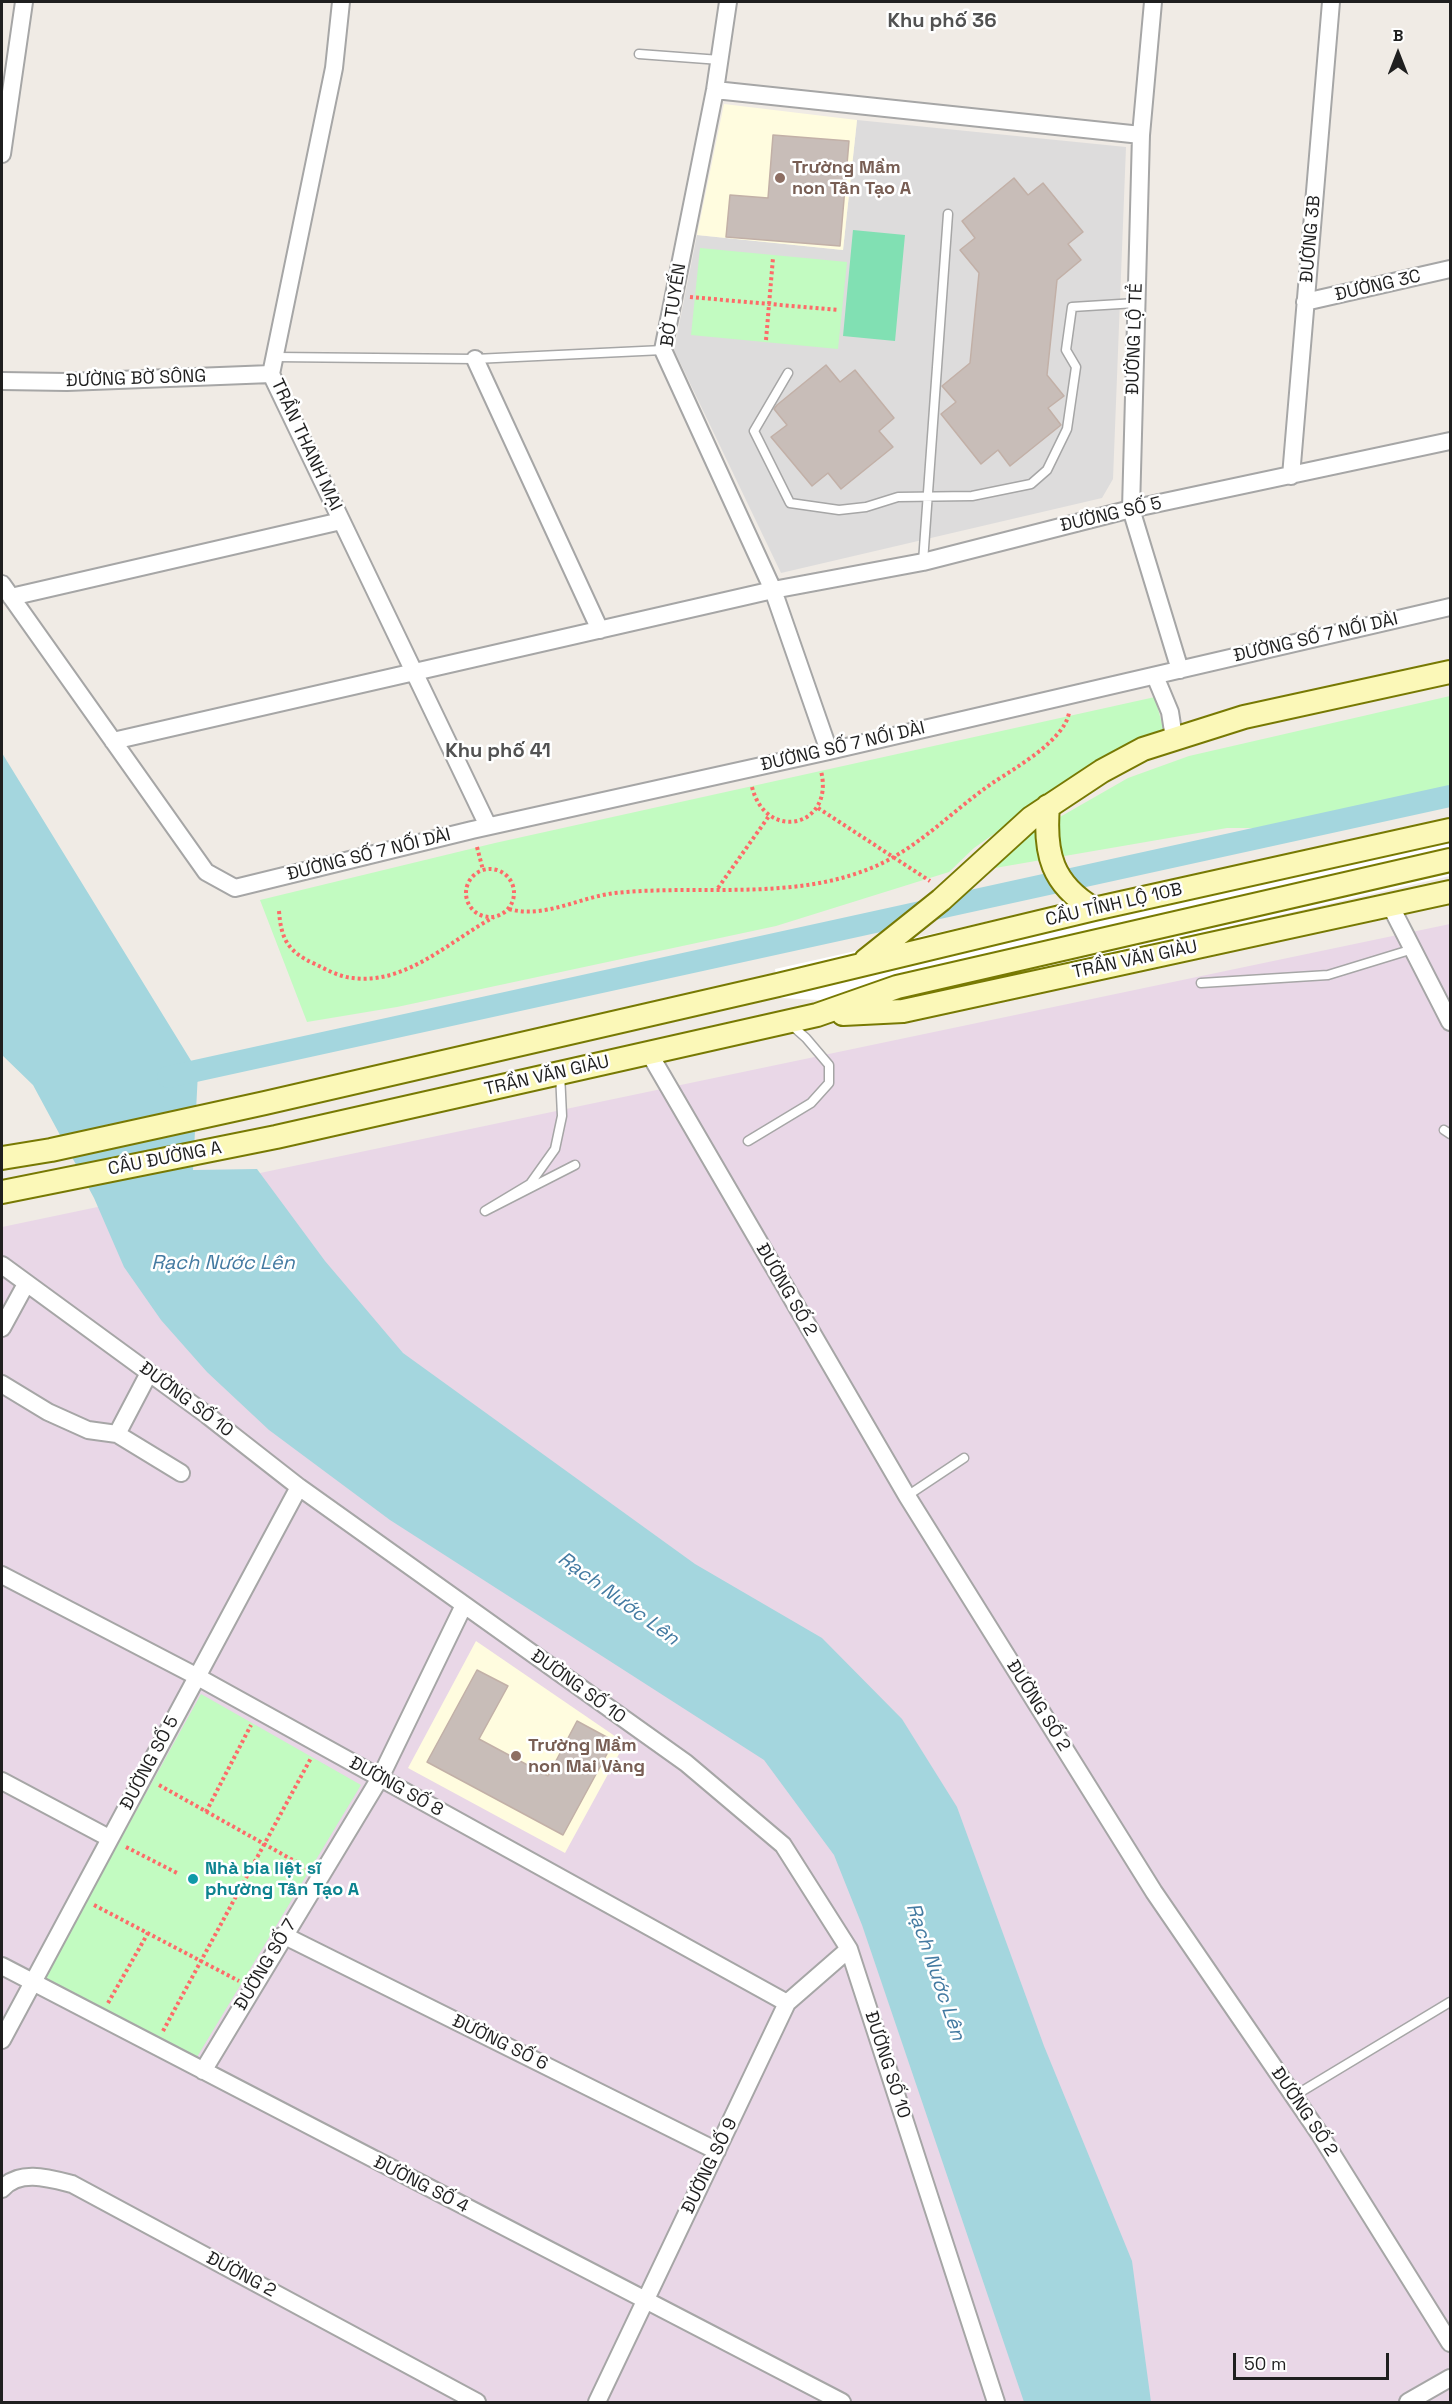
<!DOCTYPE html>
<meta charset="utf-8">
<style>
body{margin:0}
#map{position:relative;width:1452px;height:2404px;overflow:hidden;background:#f0ebe5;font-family:"Space Grotesk",sans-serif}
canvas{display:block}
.frame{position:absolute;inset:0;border:3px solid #1f1f1f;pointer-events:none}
.north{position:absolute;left:1368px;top:24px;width:60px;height:60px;-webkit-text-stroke:4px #fff;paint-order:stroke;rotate:0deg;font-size:16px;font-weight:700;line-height:24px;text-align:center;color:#1f1f1f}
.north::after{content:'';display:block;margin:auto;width:21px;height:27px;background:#1f1f1f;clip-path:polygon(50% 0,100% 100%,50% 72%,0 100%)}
.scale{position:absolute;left:1233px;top:2353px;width:156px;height:27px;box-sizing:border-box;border:3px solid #1f1f1f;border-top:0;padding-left:8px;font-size:18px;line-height:21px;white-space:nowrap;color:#1f1f1f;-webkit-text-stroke:4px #fff;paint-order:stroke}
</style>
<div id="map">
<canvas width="1452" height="2404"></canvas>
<div class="frame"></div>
<div class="north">B</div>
<div class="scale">50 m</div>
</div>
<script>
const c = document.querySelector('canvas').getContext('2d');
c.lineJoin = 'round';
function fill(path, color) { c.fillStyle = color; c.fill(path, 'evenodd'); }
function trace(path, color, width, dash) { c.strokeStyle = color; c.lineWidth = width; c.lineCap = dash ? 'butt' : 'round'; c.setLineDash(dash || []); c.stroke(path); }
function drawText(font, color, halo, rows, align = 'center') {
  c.font = font + ' "Space Grotesk",sans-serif'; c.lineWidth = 5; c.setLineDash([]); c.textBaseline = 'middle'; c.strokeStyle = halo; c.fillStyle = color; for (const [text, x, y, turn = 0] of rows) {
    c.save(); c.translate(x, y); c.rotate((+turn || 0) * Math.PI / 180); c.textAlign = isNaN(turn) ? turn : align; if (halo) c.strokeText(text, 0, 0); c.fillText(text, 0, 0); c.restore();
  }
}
fill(new Path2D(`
 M 857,120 L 1126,147 L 1113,479 L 1102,498 L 781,573 L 674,350 L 697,235 L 843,250 Z`), '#dddcdc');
fill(new Path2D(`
 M 1450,924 L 1450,2402 L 2,2402 L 2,1227 Z`), '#e9d7e7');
fill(new Path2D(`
 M 724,104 L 857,120 L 843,250 L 697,235 Z
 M 476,1641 L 625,1743 L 565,1853 L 408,1768 Z`), '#fffcdf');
fill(new Path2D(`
 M 700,248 L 847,262 L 838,349 L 691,335 Z
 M 1450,696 L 1450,786 L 1260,828 L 1227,828 L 995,868 L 1011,845 L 1128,778 L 1189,756 Z
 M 1155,697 L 1164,732 L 1089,767 L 974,848 L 949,872 L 776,926 L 397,1007 L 307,1022 L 260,900 L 495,843 Z
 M 201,1694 L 361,1785 L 197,2057 L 44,1978 Z`), '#c2fbc1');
fill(new Path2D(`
 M 853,230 L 905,235 L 895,341 L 843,336 Z`), '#81e0b3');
fill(new Path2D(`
 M 2,753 L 198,1072 L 193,1170 L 257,1169 L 325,1261 L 403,1353 L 695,1564 L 822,1638 L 902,1719 L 957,1807 L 1044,2046 L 1132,2261 L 1151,2402 L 1024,2402 L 862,1925 L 834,1855 L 764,1760 L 390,1520 L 269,1430 L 207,1372 L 161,1320 L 124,1267 L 94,1198 L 33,1085 L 2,1055 Z`), '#a4d6de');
fill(new Path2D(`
 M 1450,818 L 1450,876 L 965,987 L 856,1002 L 781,998 L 775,969 Z`), '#fff');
trace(new Path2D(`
 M 168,1077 L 1450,796`), '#a4d6de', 22);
const building = new Path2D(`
 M 773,135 L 849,141 L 840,246 L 726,237 L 730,195 L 768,198 Z
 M 1014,178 L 1028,195 L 1043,183 L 1083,232 L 1068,244 L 1081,260 L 1057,280 L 1047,375 L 1064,396 L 1048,408 L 1061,425 L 1010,466 L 998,450 L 981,464 L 941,414 L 956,402 L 942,386 L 970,363 L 979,273 L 960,250 L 975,238 L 962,221 Z
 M 826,365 L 840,382 L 855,370 L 894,418 L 879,431 L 893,447 L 841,489 L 828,473 L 812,486 L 771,437 L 787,425 L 774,409 L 777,405 Z
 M 477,1670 L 508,1686 L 479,1739 L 548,1776 L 577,1721 L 614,1741 L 563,1835 L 427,1762 Z`);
fill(building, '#c8bdb8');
trace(building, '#c2b0a7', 1.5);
const service = new Path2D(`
 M 639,54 L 720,60
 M 275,357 L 475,359 L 663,350
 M 788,373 L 754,431 L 790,503 L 839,510 L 866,507 L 898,497 L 972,496 L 1031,484 L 1047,470 L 1067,429 L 1076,367 L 1066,350 L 1072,307 L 1136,303
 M 923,562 L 948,214
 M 1201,983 L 1328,975 L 1413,949
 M 560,1073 L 562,1116 L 555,1149 L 530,1184 L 485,1211 L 575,1165
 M 1444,1130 L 1450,1134
 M 748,1141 L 811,1103 L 829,1083 L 829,1065 L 806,1038 L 789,1023
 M 907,1496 L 964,1458
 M 1294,2096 L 1450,2002`);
const minor = new Path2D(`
 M 341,2 L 334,68 L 271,374 L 488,826
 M 728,2 L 715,90 L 663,350 L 773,590 L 829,751
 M 1153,2 L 1141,135 L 1131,509 L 1180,670
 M 715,90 L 1141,135
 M 2,154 L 24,2
 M 1305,302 L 1450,269
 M 475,359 L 600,630
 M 2,381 L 67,382 L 271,374
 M 1291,476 L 1331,2
 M 2,584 L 206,872 L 235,888 L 472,830 L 829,751 L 1450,607
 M 11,597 L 341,521
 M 1155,676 L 1170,712 L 1174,738
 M 113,741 L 773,590 L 923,562 L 1131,509 L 1450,441
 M 1389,903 L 1450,1022
 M 649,1053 L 907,1496 L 1154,1892 L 1319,2133 L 1450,2343
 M 2,1265 L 207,1415 L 299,1487 L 686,1763 L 783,1845 L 849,1949 L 996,2402
 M 2,1328 L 26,1284
 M 2,1384 L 48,1412 L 88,1430 L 117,1434 L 149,1373
 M 117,1434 L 181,1473
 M 2,1575 L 196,1676 L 787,2003
 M 2,1781 L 109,1838
 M 283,1935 L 717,2151
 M 2,1966 L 842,2402
 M 2,2040 L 299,1487
 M 203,2071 L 380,1778 L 464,1605
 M 2,2189 C 19,2169 49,2178 72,2184 L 477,2402
 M 597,2402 L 787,2003 L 849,1949
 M 1408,2402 L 1450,2378`);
const secondary = new Path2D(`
 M 1048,806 C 1044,854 1052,884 1094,909
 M 866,960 L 941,900 L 1031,818 L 1102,771 L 1143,749 L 1244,717 L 1450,672
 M 843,1014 L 903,1011 L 1450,892
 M 2,1158 L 51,1150 L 265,1103 L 778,985 L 1094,909 L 1450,830
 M 2,1192 L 276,1137 L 817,1015 L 897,987 L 1450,860`);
trace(service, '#a6a6a6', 11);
trace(minor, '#a6a6a6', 20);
trace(secondary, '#777903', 26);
trace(new Path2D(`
 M 690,297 L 838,310
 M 766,340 L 773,258
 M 752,787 C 766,843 835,827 821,771
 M 818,808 L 930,881
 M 477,847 L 483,870
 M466 893a24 24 0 1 1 48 0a24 24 0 1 1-48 0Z
 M 718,888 L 769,816
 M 509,909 C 544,919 580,897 615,893 C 702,884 794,902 876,866 C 921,846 954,809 994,782 C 1017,767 1064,740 1069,713
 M 279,911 C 281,939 288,952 315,964 C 327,970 340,977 353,978 C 406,985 451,940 494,917
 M 159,1785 L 307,1868
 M 206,1812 L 251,1725
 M 126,1847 L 177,1873
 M 94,1905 L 239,1981
 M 108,2003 L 148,1933
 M 163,2031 L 311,1758`), '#fd6b69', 4, [3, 3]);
trace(service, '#fff', 8);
trace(minor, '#fff', 16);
trace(secondary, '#fbf8b8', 22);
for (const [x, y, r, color] of [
 [780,178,6,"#8d6e63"],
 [516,1756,6,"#8d6e63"],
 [193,1879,6,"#0f9aa8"]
]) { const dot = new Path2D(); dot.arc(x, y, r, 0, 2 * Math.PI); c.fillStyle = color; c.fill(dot); trace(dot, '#fff', 2); }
drawText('bold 18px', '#785e54', '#fff', [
 ["Trường Mầm",792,168],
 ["non Tân Tạo A",792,189],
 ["Trường Mầm",528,1746],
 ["non Mai Vàng",528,1767]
], 'left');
drawText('18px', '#1f1f1f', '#fff', [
 ["ĐƯỜNG 3B",1311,239,-85],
 ["ĐƯỜNG 3C",1378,286,-13],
 ["BỜ TUYẾN",674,305,-81],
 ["ĐƯỜNG LỘ TẺ",1135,339,-88],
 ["ĐƯỜNG BỜ SÔNG",136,379,-2],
 ["TRẦN THANH MẠI",306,445,65],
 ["ĐƯỜNG SỐ 5",1111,515,-13],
 ["ĐƯỜNG SỐ 7 NỐI DÀI",1316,638,-13],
 ["ĐƯỜNG SỐ 7 NỐI DÀI",843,747,-13],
 ["ĐƯỜNG SỐ 7 NỐI DÀI",369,855,-14],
 ["CẦU TỈNH LỘ 10B",1114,905,-13],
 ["TRẦN VĂN GIÀU",1135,960,-12],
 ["TRẦN VĂN GIÀU",547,1076,-13],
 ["CẦU ĐƯỜNG A",165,1159,-11],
 ["ĐƯỜNG SỐ 2",786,1290,60],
 ["ĐƯỜNG SỐ 10",186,1400,37],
 ["ĐƯỜNG SỐ 10",578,1687,36],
 ["ĐƯỜNG SỐ 2",1038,1706,58],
 ["ĐƯỜNG SỐ 5",150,1763,-62],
 ["ĐƯỜNG SỐ 8",396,1787,29],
 ["ĐƯỜNG SỐ 7",266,1965,-59],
 ["ĐƯỜNG SỐ 6",500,2043,26],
 ["ĐƯỜNG SỐ 10",887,2065,72],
 ["ĐƯỜNG SỐ 2",1304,2112,56],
 ["ĐƯỜNG SỐ 9",710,2166,-64],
 ["ĐƯỜNG SỐ 4",421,2185,27],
 ["ĐƯỜNG 2",241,2275,28]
]);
drawText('bold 18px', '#0d838f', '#fff', [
 ["Nhà bia liệt sĩ",205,1869],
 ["phường Tân Tạo A",205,1890]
], 'left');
drawText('bold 20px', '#525252', '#fff', [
 ["Khu phố 36",942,22],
 ["Khu phố 41",498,752]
]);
drawText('italic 20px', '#437aa1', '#fff', [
 ["Rạch Nước Lên",223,1264],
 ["Rạch Nước Lên",618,1599,36],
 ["Rạch Nước Lên",935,1972,71]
]);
</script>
